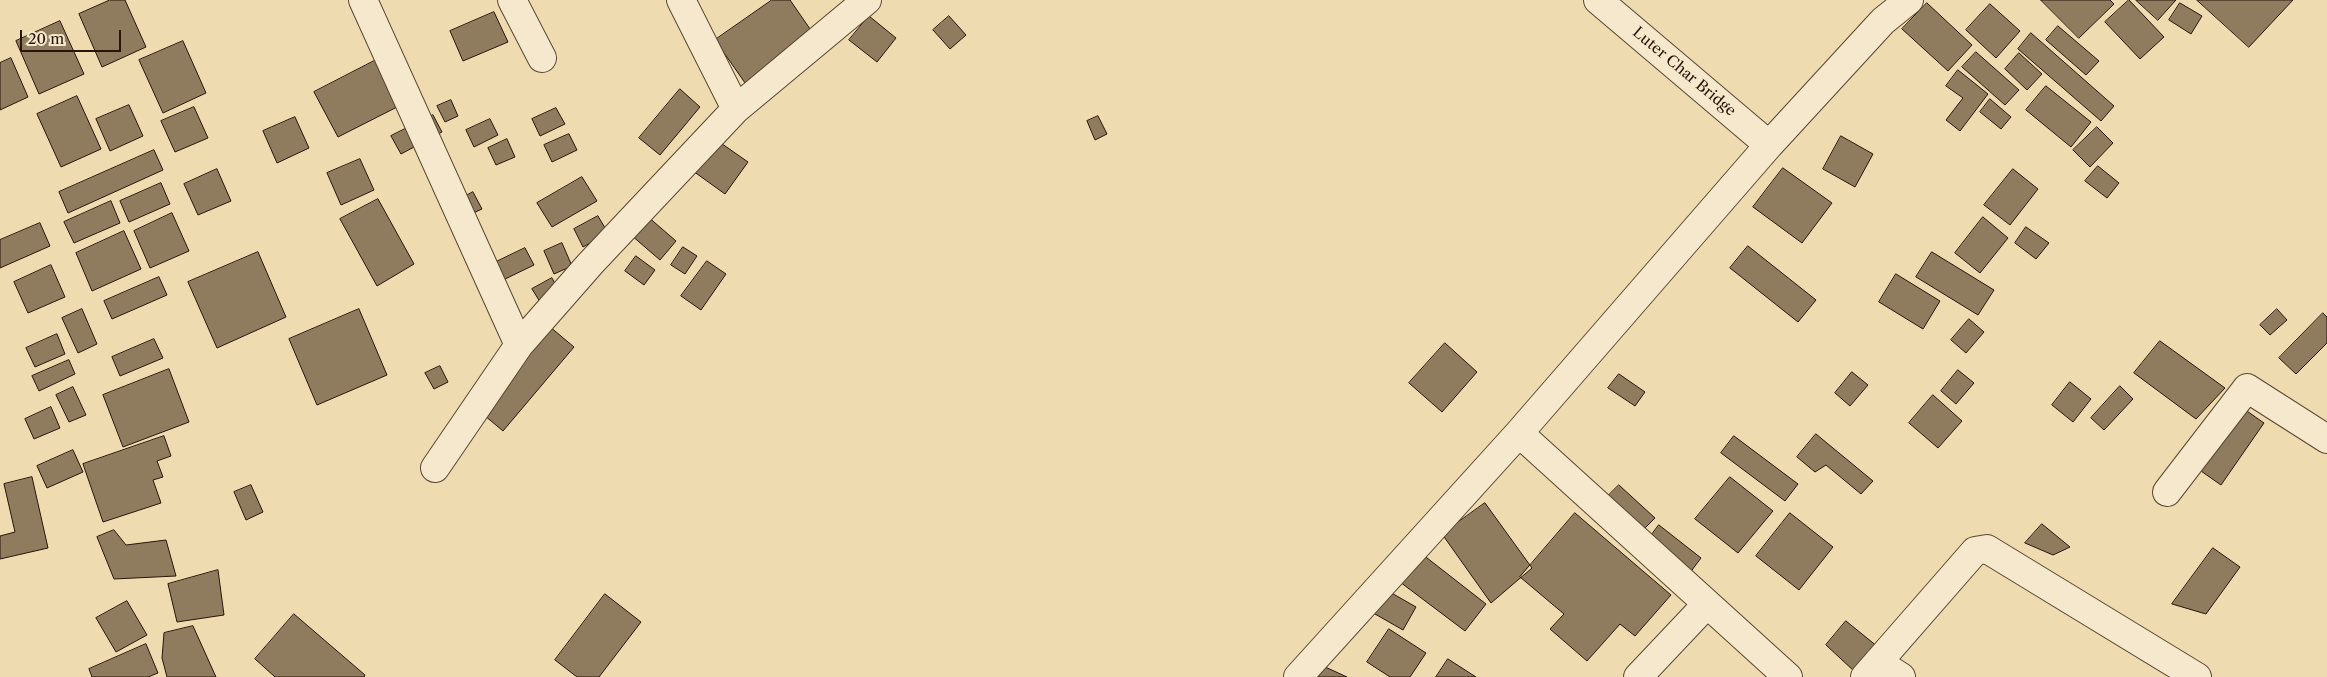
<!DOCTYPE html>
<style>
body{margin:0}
#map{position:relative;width:2327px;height:677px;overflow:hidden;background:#efdbb0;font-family:"Libre Caslon Text",serif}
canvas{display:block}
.scale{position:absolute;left:20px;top:30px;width:101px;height:22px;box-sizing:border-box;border:2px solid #281508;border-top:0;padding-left:6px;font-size:15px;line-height:18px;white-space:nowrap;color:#281508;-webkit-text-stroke:4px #f5e8cc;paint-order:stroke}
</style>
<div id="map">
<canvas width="2327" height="677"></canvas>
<div class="scale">20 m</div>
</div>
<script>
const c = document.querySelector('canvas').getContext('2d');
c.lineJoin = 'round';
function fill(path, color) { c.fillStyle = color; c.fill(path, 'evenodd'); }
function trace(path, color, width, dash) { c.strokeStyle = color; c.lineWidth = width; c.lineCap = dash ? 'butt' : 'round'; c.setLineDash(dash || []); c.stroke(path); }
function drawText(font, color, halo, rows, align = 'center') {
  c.font = font + ' "Libre Caslon Text",serif'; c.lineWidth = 4.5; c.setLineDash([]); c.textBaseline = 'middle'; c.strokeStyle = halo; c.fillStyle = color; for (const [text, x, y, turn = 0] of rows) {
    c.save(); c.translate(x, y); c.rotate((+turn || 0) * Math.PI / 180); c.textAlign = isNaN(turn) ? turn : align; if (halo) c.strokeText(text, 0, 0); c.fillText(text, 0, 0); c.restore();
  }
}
const building = new Path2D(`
 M 110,0 L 125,0 L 146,47 L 102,67 L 79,14 Z
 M 772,0 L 790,0 L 826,52 L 757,100 L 715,40 Z
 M 2041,0 L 2110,0 L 2114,4 L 2079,38 Z
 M 2129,0 L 2164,37 L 2140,59 L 2105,22 Z
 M 2136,0 L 2176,0 L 2158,20 Z
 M 2197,0 L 2293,0 L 2249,47 Z
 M 1927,3 L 1972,45 L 1948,71 L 1902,29 Z
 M 2180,3 L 2202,16 L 2191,34 L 2169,20 Z
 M 1990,4 L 2020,31 L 1996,58 L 1966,30 Z
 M 494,12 L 508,42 L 463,61 L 450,31 Z
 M 869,16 L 896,38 L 877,62 L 849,40 Z
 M 949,16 L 966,35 L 950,49 L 933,30 Z
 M 60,21 L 84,74 L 39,94 L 16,41 Z
 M 2058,26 L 2099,61 L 2086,75 L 2046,40 Z
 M 2031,33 L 2114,106 L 2101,121 L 2018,49 Z
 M 183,41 L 206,93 L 163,113 L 139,60 Z
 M 1976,52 L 2019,90 L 2005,105 L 1962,67 Z
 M 2019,53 L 2042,74 L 2027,90 L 2005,69 Z
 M 11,58 L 28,97 L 0,110 L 0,63 Z
 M 378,59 L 401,105 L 338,137 L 314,92 Z
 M 1958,70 L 1988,94 L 1960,131 L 1946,120 L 1963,98 L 1946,86 Z
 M 2046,86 L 2091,122 L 2071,147 L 2026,110 Z
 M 680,89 L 700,107 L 660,155 L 639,138 Z
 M 77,96 L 101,149 L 61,167 L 37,114 Z
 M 1990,99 L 2011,117 L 2001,129 L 1980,112 Z
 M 451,100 L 458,116 L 445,122 L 437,106 Z
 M 129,105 L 143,136 L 110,151 L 96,119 Z
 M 194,107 L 208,138 L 175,152 L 161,121 Z
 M 556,108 L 565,124 L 540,136 L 532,119 Z
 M 433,115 L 442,132 L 401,154 L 391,136 Z
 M 1098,116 L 1107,134 L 1095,140 L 1087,121 Z
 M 295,117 L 309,148 L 277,163 L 263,131 Z
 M 490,119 L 498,135 L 474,147 L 466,130 Z
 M 2097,127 L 2113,143 L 2090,167 L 2073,150 Z
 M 569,134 L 577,150 L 552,162 L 544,145 Z
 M 1841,136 L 1873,154 L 1855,187 L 1823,169 Z
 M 507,139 L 515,157 L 496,165 L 488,148 Z
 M 715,139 L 748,162 L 725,194 L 693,171 Z
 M 154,150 L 163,170 L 68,213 L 59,192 Z
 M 360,159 L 374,190 L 341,205 L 327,173 Z
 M 2098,166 L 2119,183 L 2107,198 L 2085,181 Z
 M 1783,168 L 1832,203 L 1802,243 L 1753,207 Z
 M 217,169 L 231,201 L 198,215 L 184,184 Z
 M 2013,169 L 2038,189 L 2010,225 L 1984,205 Z
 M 582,177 L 597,201 L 552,227 L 537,203 Z
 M 161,183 L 170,204 L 129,222 L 120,201 Z
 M 473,192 L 482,209 L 467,216 L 459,200 Z
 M 378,199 L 414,264 L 377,286 L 340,219 Z
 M 111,201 L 120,223 L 74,243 L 64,222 Z
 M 172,213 L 189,251 L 150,268 L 134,231 Z
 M 598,216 L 608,233 L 583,247 L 574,229 Z
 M 647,216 L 676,241 L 660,260 L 631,235 Z
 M 1983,217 L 2008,238 L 1980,273 L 1955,253 Z
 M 40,223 L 50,246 L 0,268 L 0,240 Z
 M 2026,227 L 2049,243 L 2036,259 L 2015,243 Z
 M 124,231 L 141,269 L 92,291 L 76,253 Z
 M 562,243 L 572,266 L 554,274 L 544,251 Z
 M 1748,246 L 1816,300 L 1798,322 L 1730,268 Z
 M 683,247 L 697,256 L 685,274 L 671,265 Z
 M 525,248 L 534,265 L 503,280 L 494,263 Z
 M 258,252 L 286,317 L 217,348 L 188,282 Z
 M 1932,252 L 1994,290 L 1978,315 L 1916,277 Z
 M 636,256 L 655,270 L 644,285 L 625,271 Z
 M 707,261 L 726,274 L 701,310 L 681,296 Z
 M 51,265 L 65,297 L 28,313 L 14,282 Z
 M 1896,274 L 1940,301 L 1923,329 L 1879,302 Z
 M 159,277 L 167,295 L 112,319 L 104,301 Z
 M 552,278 L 561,295 L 542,305 L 532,289 Z
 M 82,309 L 97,344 L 78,353 L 62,318 Z
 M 359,309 L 387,375 L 317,405 L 289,339 Z
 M 2277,309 L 2287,320 L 2270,335 L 2260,325 Z
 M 2323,313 L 2327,317 L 2327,343 L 2296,374 L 2279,358 Z
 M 1969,319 L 1984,332 L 1966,353 L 1951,340 Z
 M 549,326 L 574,347 L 503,431 L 478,410 Z
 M 57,334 L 65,354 L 35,367 L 26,348 Z
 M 154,339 L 163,358 L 120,376 L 112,357 Z
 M 2160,341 L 2225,388 L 2196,419 L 2134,373 Z
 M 1445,343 L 1477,372 L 1442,412 L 1409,383 Z
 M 69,360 L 75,374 L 39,391 L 32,376 Z
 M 440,366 L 448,382 L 434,389 L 425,373 Z
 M 169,369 L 189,422 L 123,447 L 103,395 Z
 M 1958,370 L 1974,383 L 1956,404 L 1941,391 Z
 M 1852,372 L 1868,385 L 1850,406 L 1835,393 Z
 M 1619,374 L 1645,392 L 1635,406 L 1608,388 Z
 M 2070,382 L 2091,399 L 2073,422 L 2052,405 Z
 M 2120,386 L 2133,399 L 2104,430 L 2091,418 Z
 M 73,387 L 86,415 L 69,422 L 56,395 Z
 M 1933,395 L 1962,421 L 1938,448 L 1909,423 Z
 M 51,407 L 60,428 L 34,439 L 25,419 Z
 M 2244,409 L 2264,423 L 2221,485 L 2201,471 Z
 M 1816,434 L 1873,481 L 1861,494 L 1826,465 L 1815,472 L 1797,457 Z
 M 164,436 L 171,456 L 157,461 L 163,477 L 153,480 L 161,503 L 103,522 L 83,464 Z
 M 1734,436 L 1798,484 L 1785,501 L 1721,453 Z
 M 73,450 L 83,472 L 47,488 L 37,466 Z
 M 32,477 L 48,548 L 0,559 L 0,536 L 15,532 L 4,484 Z
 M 1730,477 L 1773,511 L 1738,553 L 1695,519 Z
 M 251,485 L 263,512 L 246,520 L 234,492 Z
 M 1619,485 L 1655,518 L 1641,532 L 1606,498 Z
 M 1485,503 L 1532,568 L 1491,603 L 1442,534 Z
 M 1575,513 L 1671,595 L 1635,636 L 1620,624 L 1587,661 L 1550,629 L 1564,614 L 1520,577 Z
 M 1790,513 L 1833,547 L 1799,590 L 1756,556 Z
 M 2042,524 L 2070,547 L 2053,555 L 2025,543 Z
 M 1659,525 L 1701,558 L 1689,574 L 1647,541 Z
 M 114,530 L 126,545 L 166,540 L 176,576 L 114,579 L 97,537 Z
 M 2213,548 L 2240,567 L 2206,614 L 2172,604 Z
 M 1422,554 L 1486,604 L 1465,631 L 1400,582 Z
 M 218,570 L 224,615 L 177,622 L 168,584 Z
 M 1388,591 L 1416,607 L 1403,630 L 1375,614 Z
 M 605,594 L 641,622 L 599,677 L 577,677 L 555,660 Z
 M 127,601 L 147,635 L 116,652 L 96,618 Z
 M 294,614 L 365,675 L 364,677 L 275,677 L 255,659 Z
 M 1846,621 L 1878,647 L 1855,672 L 1826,645 Z
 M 193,626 L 216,677 L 167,677 L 162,658 L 164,633 Z
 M 1389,629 L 1426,653 L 1410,677 L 1390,677 L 1367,662 Z
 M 146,644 L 158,673 L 148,677 L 92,677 L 89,669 Z
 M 1448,659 L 1476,677 L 1436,677 Z
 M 1323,666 L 1347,677 L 1317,677 Z`);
fill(building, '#8f7c5f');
trace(building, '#281508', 1);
const minor = new Path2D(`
 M 363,0 L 519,345
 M 512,0 L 542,58
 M 681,0 L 736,109
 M 1598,0 L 1769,145
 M 1519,433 L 1788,677
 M 435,468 L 519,345 L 590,264 L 736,109 L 867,0
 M 2167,492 L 2247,388 L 2327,439
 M 1878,662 L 1901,677
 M 1298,677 L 1519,433 L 1769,145 L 1883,21 L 1909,0
 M 1638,677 L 1707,604
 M 1865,677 L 1975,551 L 1987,549 L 2197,677`);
trace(minor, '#5a4632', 30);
trace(minor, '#f5e8cc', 28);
drawText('15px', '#281508', '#f5e8cc', [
 ["Luter Char Bridge",1684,72,40]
]);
</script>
